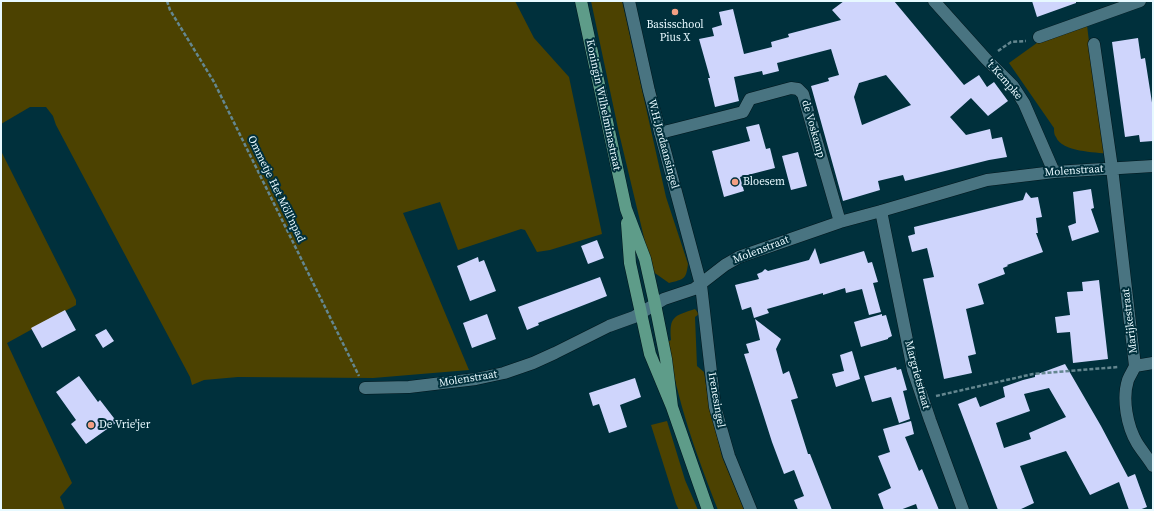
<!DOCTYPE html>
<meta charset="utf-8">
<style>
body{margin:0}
#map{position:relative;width:1154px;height:511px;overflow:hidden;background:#00303c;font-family:"Source Serif 4",serif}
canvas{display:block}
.frame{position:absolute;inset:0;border:2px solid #e7f9ff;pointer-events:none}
</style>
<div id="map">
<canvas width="1154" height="511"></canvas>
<div class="frame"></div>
</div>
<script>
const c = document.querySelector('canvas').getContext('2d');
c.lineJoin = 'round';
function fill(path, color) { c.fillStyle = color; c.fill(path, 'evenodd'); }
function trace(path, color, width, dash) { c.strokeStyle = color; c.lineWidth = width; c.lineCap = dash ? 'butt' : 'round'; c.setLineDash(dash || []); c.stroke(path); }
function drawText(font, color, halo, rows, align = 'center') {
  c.font = font + ' "Source Serif 4",serif'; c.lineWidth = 4; c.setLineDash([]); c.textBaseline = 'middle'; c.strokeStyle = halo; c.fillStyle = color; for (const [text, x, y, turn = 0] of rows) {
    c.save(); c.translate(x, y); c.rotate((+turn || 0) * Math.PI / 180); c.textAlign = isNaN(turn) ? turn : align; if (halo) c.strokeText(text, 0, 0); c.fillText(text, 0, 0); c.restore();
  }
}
fill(new Path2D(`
 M 1,1 L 515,1 L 534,38 L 569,77 L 602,234 L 550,250 L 537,252 L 525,230 L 521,229 L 458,250 L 440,202 L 403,213 L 469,370 L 373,378 L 238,377 L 204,380 L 192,385 L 190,377 L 56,125 L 53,116 L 46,107 L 30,107 L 1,124 Z
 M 591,1 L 622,1 L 666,197 L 688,264 C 686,280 684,279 669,283 L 652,271 L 619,133 Z
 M 1087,25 L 1090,50 L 1109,154 C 1095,152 1062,152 1056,137 C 1054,135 1054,131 1054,128 L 1009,63 L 1041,40 Z
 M 1,151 L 76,300 L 76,305 L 7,343 L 72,483 L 60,497 L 65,510 L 1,510 Z
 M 695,309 L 699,314 L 695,317 L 697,366 L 704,372 L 709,404 L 722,457 L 744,510 L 718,510 C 697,456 676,399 668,342 L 671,340 C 669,316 674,316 695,309 Z
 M 667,421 L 685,480 L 698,510 L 679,510 L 676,504 L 651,425 Z`), '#4c4201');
fill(new Path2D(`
 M 844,1 L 894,1 L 964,85 L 979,75 L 987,87 L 994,82 L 1008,101 L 988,116 L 971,98 L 950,117 L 966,135 L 990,129 L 992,139 L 1002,137 L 1007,157 L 989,160 L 905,181 L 903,175 L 878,181 L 880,190 L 843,201 L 811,86 L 829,81 L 828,78 L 839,75 L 831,49 L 777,63 L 779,71 L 763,75 L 762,71 L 734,77 L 739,101 L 715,107 L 710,86 L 708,78 L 710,78 L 699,39 L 714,36 L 712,28 L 722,25 L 719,12 L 733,9 L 744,54 L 772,47 L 771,42 L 789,37 L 788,34 L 841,20 L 832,10 ZM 886,75 L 911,105 L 862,125 L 854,97 L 859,83 Z
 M 1032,1 L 1076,1 L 1076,3 L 1037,17 Z
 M 1138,38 L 1141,59 L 1145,58 L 1153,109 L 1153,141 L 1140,142 L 1139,135 L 1125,137 L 1112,42 Z
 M 759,124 L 766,149 L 770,148 L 775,168 L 740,177 L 744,191 L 724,197 L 712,151 L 750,141 L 746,127 Z
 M 798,152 L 807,186 L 791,190 L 782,156 Z
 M 1091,189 L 1094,208 L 1091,209 L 1099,232 L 1072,241 L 1068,226 L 1076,223 L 1073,192 Z
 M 1026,192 L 1031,198 L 1038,197 L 1042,217 L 1036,218 L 1038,233 L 1036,233 L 1043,252 L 1007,265 L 1008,266 L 1003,268 L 1005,274 L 978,284 L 984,304 L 966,309 L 976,354 L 968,356 L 972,373 L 944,379 L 923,279 L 934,277 L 927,248 L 912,252 L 908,236 L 915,234 L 914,227 L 1023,200 Z
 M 597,240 L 604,258 L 588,264 L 581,246 Z
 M 815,248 L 820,264 L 864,251 L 868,263 L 872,262 L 878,282 L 873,283 L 881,312 L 869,315 L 862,289 L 846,293 L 845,288 L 823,295 L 823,293 L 767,309 L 769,313 L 754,318 L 751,307 L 742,310 L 735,285 L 759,279 L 757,274 L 762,272 L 765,269 L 768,271 L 809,260 Z
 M 478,257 L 479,262 L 484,260 L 496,291 L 470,301 L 457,266 Z
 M 600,277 L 607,296 L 538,323 L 539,325 L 527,330 L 518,307 Z
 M 1099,280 L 1108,359 L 1073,363 L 1070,332 L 1057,333 L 1055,317 L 1070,315 L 1067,292 L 1083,291 L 1082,282 Z
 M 65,310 L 76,330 L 42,348 L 31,328 Z
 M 487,314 L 496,339 L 472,348 L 463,323 Z
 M 882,314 L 882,316 L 886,315 L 892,336 L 888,338 L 888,339 L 861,347 L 854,322 Z
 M 755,319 L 781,339 L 776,349 L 783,374 L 789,371 L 798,398 L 791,400 L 808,454 L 810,454 L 832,510 L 798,510 L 794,500 L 804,496 L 794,470 L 784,474 L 772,442 L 744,354 L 749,353 L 746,344 L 760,340 Z
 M 106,329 L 114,341 L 103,348 L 95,335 Z
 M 852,351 L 860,379 L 836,387 L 832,374 L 844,371 L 840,355 Z
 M 1065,364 L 1101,426 L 1128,477 L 1135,474 L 1147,507 L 1139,510 L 1129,510 L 1119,482 L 1090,495 L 1066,451 L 1020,466 L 1034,503 L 1019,510 L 998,510 L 958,404 L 976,397 L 980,407 L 1005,397 L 1003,387 L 1023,380 L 1035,377 L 1035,375 ZM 1049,388 L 1066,417 L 1029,433 L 1031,439 L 1004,448 L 996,423 L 1030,411 L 1024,394 Z
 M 896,367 L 897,370 L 901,369 L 907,390 L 903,391 L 910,419 L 899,423 L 891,397 L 872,402 L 864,376 Z
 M 79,376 L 98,402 L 100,400 L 117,422 L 86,444 L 71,424 L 76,420 L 56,392 Z
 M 635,378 L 641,397 L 620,405 L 627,427 L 609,433 L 599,404 L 593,406 L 589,393 Z
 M 911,421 L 914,434 L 905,437 L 919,471 L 922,469 L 939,510 L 918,510 L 916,504 L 900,510 L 884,510 L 878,494 L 891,488 L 878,456 L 890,452 L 883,429 Z`), '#cfd5fc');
const minor = new Path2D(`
 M 629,1 L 649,91 L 701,285 L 715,407 L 729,456 L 751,510
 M 934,1 L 986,59 L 1013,86 L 1024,103 L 1054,172
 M 1039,37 L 1140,1
 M 1094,44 L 1112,168 L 1135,366 C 1133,371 1130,375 1128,380 C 1122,399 1127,426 1137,443 C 1142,451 1148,458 1153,466
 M 660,133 L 743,112 L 750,99 L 791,88 L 798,89 L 803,94 L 840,222
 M 881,211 L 913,370 L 930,420 L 963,510
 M 1135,366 L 1153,363
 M 365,388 L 409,387 L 476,379 L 504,373 L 533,363 L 555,353 L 609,326 L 634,317 L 664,299 L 694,289 L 725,265 L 739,257 L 840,222 L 881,211 L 987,180 L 1054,172 L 1153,166`);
const major = new Path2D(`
 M 581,1 L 626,209 L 645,259 L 655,304 L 666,359 L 672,407
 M 627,223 L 630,263 L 650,354 L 672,407 L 708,510`);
trace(minor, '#01161c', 13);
trace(major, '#01161c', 13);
trace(new Path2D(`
 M 167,1 L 170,10 L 214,82 L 359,376
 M 998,51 L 1011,42 L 1026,41
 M 936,396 L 1033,374 L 1118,367`), '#648790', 2.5, [4, 2]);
trace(minor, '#497481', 12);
trace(major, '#5e9c89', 12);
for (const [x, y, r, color] of [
 [675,12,4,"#f39f83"],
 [735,182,4,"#f39f83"],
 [91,425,4,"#f39f83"]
]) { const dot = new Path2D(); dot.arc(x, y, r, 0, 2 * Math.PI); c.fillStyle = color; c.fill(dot); trace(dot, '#00303c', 1.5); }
drawText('11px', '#e7f9ff', '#00303c', [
 ["Basisschool",675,25,"center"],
 ["Pius X",675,38,"center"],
 ["Bloesem",743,182],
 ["De Vrie'jer",99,425]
], 'left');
drawText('11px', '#e7f9ff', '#00303c', [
 ["'t Kempke",1004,80,49],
 ["Koningin Wilhelminastraat",603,105,78],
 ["de Voskamp",813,129,74],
 ["W.H.Jordaansingel",663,144,75],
 ["Molenstraat",1074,171,-4],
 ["Ommetje Het Möll'npad",276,189,64],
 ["Molenstraat",761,250,-21],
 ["Marijkestraat",1130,321,-97],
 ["Margrietstraat",917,375,75],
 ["Molenstraat",468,379,-9],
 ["Irenesingel",716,400,80]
]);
</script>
